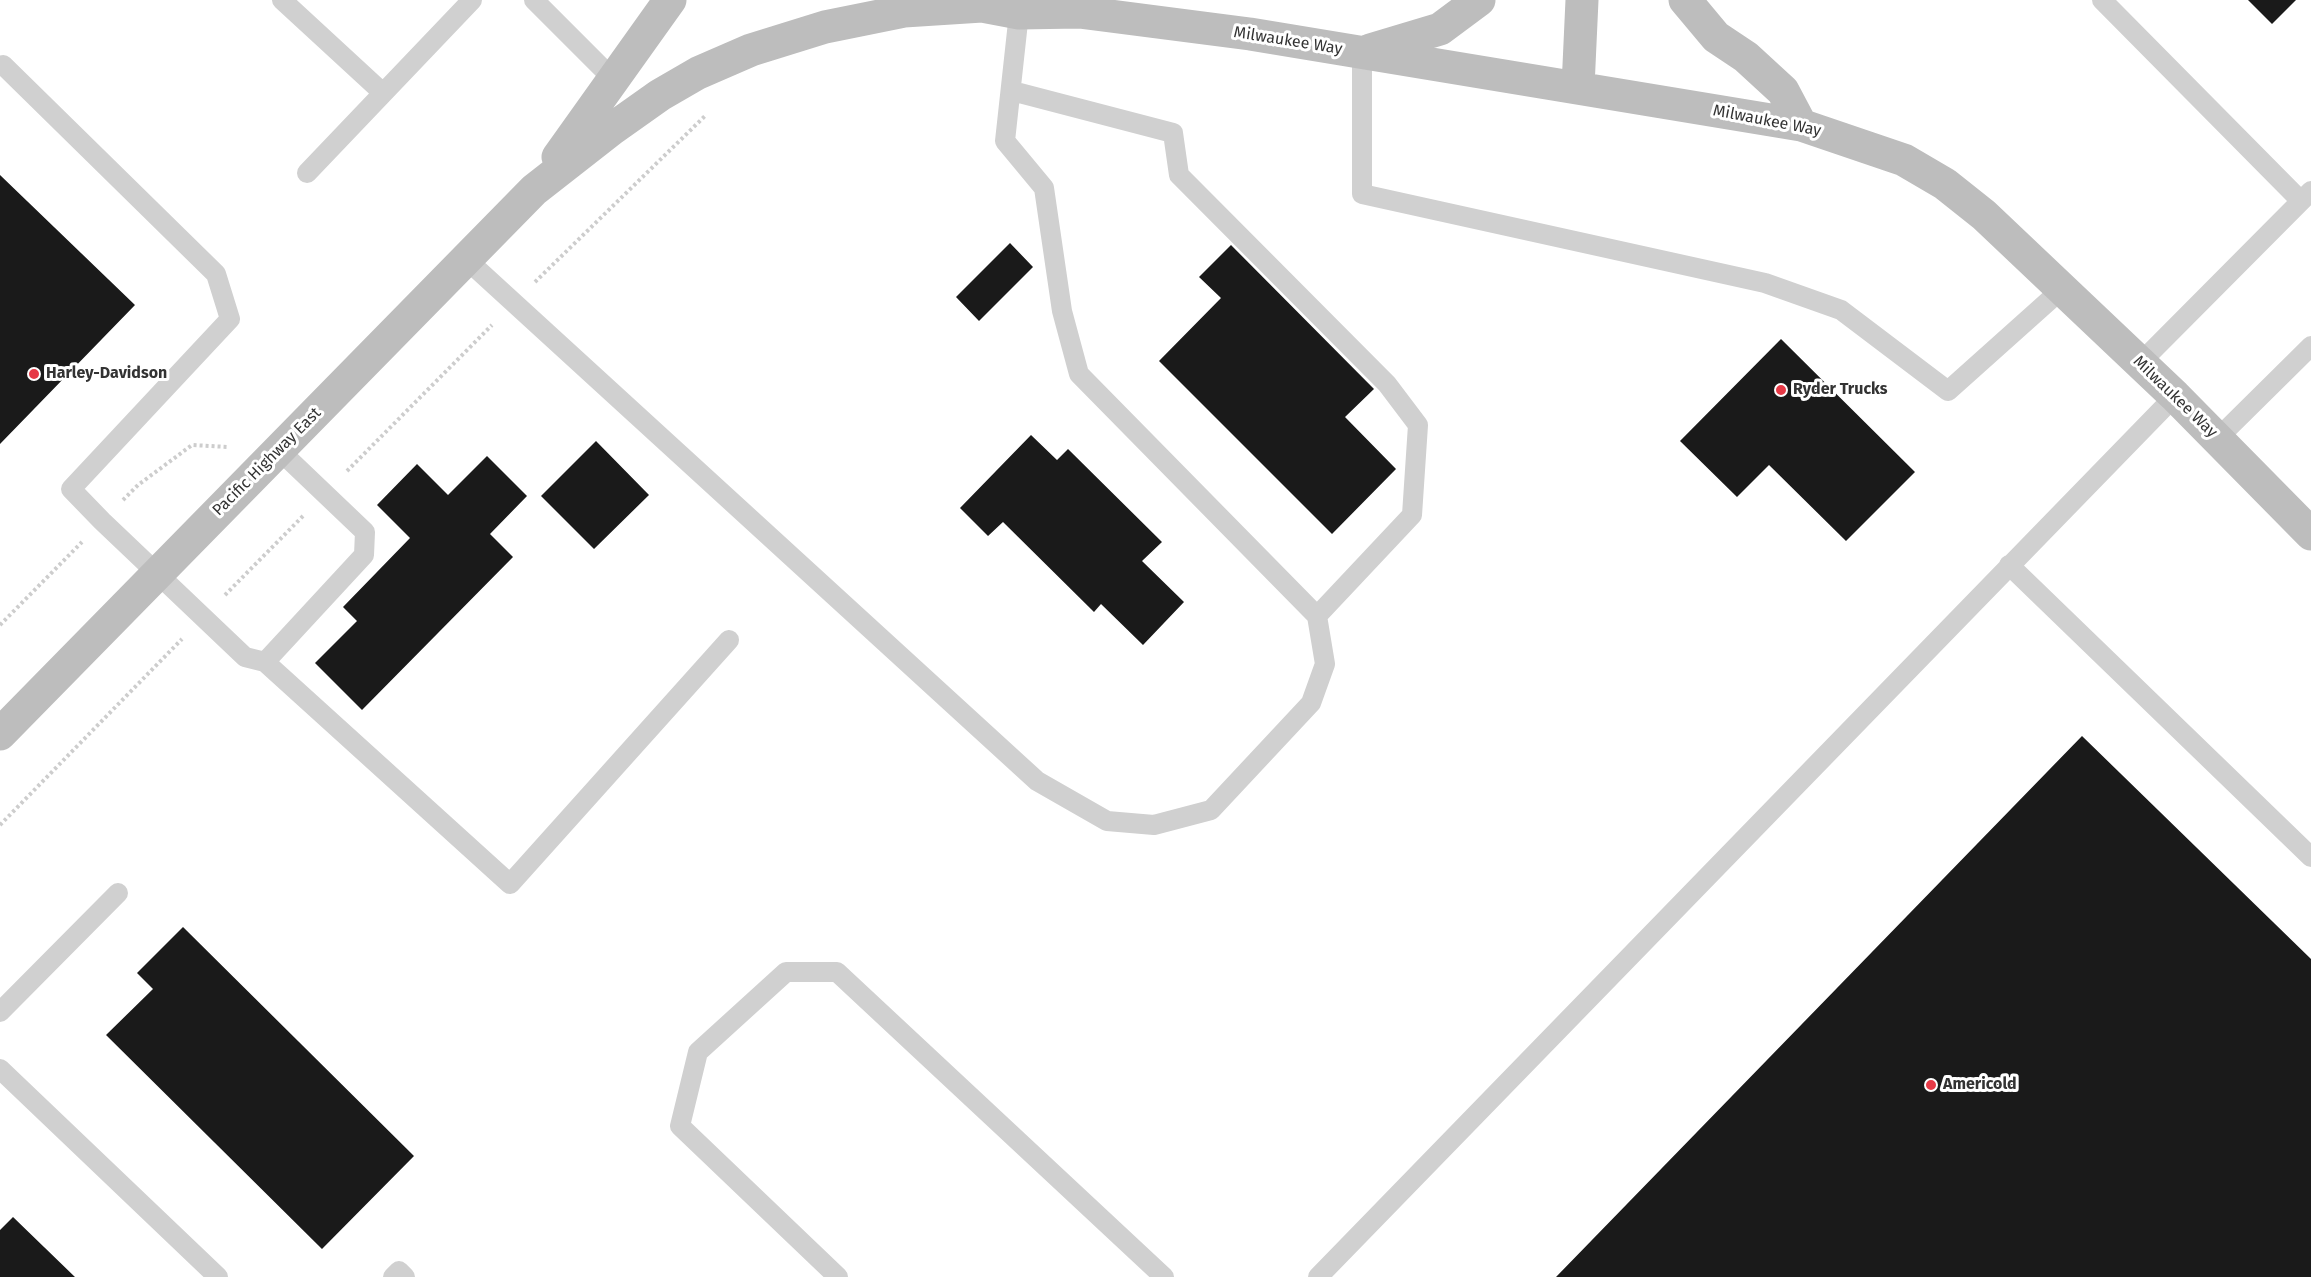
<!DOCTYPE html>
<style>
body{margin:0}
canvas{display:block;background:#fff}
</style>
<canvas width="2311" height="1277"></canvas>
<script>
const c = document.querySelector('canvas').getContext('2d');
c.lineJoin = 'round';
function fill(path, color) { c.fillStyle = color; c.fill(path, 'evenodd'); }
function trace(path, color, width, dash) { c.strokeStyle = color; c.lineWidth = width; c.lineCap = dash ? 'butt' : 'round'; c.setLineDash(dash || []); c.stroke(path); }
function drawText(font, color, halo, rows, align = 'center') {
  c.font = font + ' "Fira Sans",sans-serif'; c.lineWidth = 6; c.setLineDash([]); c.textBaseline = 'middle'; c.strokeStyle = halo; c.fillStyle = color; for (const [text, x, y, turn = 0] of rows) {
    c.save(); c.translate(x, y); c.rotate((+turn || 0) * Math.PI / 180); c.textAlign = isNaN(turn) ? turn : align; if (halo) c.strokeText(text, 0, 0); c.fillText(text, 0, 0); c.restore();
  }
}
fill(new Path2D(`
 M 2248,0 L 2296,0 L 2272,24 Z
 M 0,175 L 135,305 L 0,444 Z
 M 1010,243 L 1033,267 L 979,321 L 956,297 Z
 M 1231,245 L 1374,389 L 1345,417 L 1396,469 L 1332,534 L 1159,361 L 1221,298 L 1199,277 Z
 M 1781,339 L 1915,472 L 1846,541 L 1769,465 L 1737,497 L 1680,441 Z
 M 1031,435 L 1057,460 L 1068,449 L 1162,542 L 1142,561 L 1184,602 L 1143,645 L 1101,604 L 1094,612 L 1003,522 L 988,536 L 960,508 Z
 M 596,441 L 649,495 L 594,549 L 541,496 Z
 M 487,456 L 527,496 L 490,534 L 513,557 L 362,710 L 315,663 L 357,621 L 343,607 L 410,538 L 377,505 L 417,464 L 448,495 Z
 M 2082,736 L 2311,959 L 2311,1277 L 1556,1277 Z
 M 183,927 L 414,1156 L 322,1249 L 106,1035 L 153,989 L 137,973 Z
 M 13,1217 L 75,1277 L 0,1277 L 0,1230 Z`), '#1a1a1a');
trace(new Path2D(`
 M 535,282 L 706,115
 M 347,471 L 492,325
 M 123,500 L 138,485 L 192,445 L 228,447
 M 225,595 L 304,515
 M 0,625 L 82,542
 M 0,825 L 182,639`), '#cdcdcd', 4, [3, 3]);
trace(new Path2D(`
 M 282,0 L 383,93
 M 534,0 L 614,80
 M 2102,0 L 2301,201
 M 1362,52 L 1362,194 L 1765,283 L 1841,310 L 1948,391 L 2062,289
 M 0,66 L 3,65 L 216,274 L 230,319 L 71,489 L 102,521 L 245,657 L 265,662 L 364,555 L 365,532 L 279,450
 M 1012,91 L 1173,133 L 1179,175 L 1387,384 L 1418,425 L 1412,515 L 1317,616
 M 307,173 L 472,0
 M 466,259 L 1037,781 L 1107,821 L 1154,825 L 1211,810 L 1311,703 L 1325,664 L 1317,616 L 1079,374 L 1062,311 L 1044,188 L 1005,141 L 1019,13
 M 2140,363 L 2311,191
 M 2217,439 L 2311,346
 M 2009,565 L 2311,857
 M 265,662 L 510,884 L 729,640
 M 0,1012 L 118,893
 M 0,1069 L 218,1277
 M 393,1277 L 399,1271 L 405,1277
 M 838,1277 L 680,1126 L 698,1052 L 786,972 L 837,972 L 1164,1277
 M 1318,1277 L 2175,396`), '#d0d0d0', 20);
trace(new Path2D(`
 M 1685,0 L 1716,37 L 1746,57 L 1783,91 L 1801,125
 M 1370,50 L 1440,29 L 1479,0
 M 1578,87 L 1582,0
 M 558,157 L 670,0
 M 0,734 L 534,190 L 612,129 L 660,95 L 698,73 L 751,50 L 825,27 L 904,11 L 982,6 L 1019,13 L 1079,12 L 1250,34 L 1801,125 L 1904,160 L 1945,184 L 1984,215 L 2175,396 L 2311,534`), '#bdbdbd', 33);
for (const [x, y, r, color] of [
 [34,374,6,"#e63946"],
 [1781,390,6,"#e63946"],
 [1931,1085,6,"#e63946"]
]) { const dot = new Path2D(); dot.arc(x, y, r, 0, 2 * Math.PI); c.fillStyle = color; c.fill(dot); trace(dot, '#fff', 2); }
drawText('16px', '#333', '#fff', [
 ["Milwaukee Way",1288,41,9],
 ["Milwaukee Way",1767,121,11],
 ["Milwaukee Way",2175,397,44],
 ["Pacific Highway East",267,462,-45]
]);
drawText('bold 16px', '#333', '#fff', [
 ["Harley-Davidson",46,374],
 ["Ryder Trucks",1793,390],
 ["Americold",1943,1085]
], 'left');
</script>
